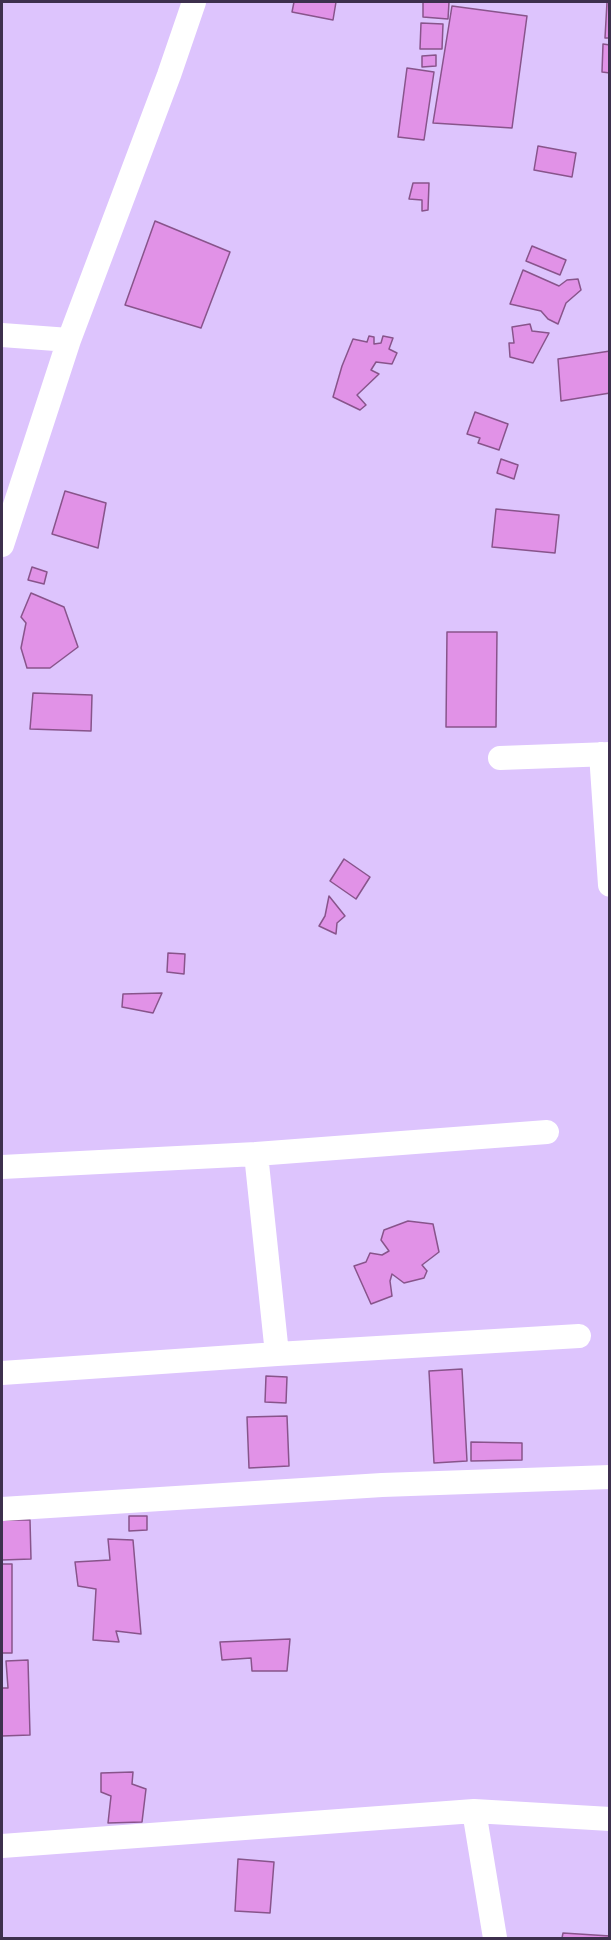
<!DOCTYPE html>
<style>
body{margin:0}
#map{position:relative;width:611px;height:1940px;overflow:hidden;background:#ddc4fd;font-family:"Open Sans",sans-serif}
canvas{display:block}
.frame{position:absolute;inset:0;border:3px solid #3d304d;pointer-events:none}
</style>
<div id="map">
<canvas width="611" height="1940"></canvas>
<div class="frame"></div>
</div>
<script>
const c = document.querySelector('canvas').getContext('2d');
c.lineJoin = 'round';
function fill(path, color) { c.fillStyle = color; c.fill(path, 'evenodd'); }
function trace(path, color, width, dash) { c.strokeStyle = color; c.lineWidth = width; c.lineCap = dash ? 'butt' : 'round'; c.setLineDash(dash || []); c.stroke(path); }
const building = new Path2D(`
 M 294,2 L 336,2 L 333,20 L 292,12 Z
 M 423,2 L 449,2 L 448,19 L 423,17 Z
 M 607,2 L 610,2 L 610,38 L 605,38 Z
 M 452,6 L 527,16 L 512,128 L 433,123 Z
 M 421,23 L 443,24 L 442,49 L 420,49 Z
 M 603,44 L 610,45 L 610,73 L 602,72 Z
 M 436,55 L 436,66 L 422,67 L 422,56 Z
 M 407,68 L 434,72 L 424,140 L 398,137 Z
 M 538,146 L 576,153 L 572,177 L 534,170 Z
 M 413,183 L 429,183 L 428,210 L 422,211 L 422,200 L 409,199 Z
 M 155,221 L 230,252 L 201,328 L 125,305 Z
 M 532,246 L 566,260 L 560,275 L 526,261 Z
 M 523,270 L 559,286 L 567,280 L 578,279 L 581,290 L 566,303 L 558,324 L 548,319 L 541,311 L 510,304 Z
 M 530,324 L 532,331 L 549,333 L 533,363 L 510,357 L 509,343 L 514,343 L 512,327 Z
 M 369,336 L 374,337 L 374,344 L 381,343 L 383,336 L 393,338 L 389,349 L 397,353 L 392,364 L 376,362 L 371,370 L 379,374 L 357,395 L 366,405 L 360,410 L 333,397 L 342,366 L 353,339 L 367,342 Z
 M 610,351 L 610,393 L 561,401 L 558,359 Z
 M 475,412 L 508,424 L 499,450 L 478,443 L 480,438 L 467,434 Z
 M 501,459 L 518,465 L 514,479 L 497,473 Z
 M 65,491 L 106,503 L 98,548 L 52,534 Z
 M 496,509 L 559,515 L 555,553 L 492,547 Z
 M 32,567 L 47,572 L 44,584 L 28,580 Z
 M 31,593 L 64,607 L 78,647 L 50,668 L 27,668 L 21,648 L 26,623 L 21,617 Z
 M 447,632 L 497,632 L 496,727 L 446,727 Z
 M 33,693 L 92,695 L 91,731 L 30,729 Z
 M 344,859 L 370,877 L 356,899 L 330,881 Z
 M 329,896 L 345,916 L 337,923 L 336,934 L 319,926 L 325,916 Z
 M 168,953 L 185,954 L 184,974 L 167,972 Z
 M 162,993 L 153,1013 L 122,1007 L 123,994 Z
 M 408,1221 L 433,1224 L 439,1252 L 422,1265 L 427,1271 L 424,1278 L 404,1283 L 392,1274 L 390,1281 L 392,1296 L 371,1304 L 354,1266 L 366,1262 L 370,1253 L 382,1255 L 389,1251 L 381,1240 L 384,1230 Z
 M 462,1369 L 467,1461 L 434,1463 L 429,1371 Z
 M 266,1376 L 287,1377 L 286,1403 L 265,1402 Z
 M 287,1416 L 289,1466 L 249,1468 L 247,1417 Z
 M 471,1442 L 522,1443 L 522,1460 L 471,1461 Z
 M 129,1516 L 147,1516 L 147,1530 L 129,1531 Z
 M 2,1520 L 30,1520 L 31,1559 L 2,1560 Z
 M 108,1539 L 133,1540 L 141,1634 L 116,1631 L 119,1642 L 93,1640 L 96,1589 L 78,1586 L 75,1562 L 110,1560 Z
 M 2,1564 L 12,1564 L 12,1653 L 2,1653 Z
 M 290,1639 L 287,1671 L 252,1671 L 251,1658 L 222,1660 L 220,1642 Z
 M 28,1660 L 30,1735 L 2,1736 L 2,1688 L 8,1688 L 6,1661 Z
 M 133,1772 L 132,1784 L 146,1789 L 142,1822 L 108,1823 L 111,1796 L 101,1792 L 101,1773 Z
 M 238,1859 L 274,1862 L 270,1913 L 235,1911 Z
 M 563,1933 L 610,1936 L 610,1938 L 562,1938 Z`);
fill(building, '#e192e7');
trace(building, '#88548b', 1.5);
trace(new Path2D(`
 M 2,335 L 69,340
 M 2,545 L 69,340 L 169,75 L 194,2
 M 601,754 L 610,885
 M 500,758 L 610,754
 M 256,1154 L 277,1354
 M 2,1167 L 256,1154 L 547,1132
 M 2,1373 L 277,1354 L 579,1336
 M 2,1509 L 382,1485 L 610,1477
 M 474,1811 L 495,1938
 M 2,1846 L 474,1811 L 610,1819`), '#fff', 24);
</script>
